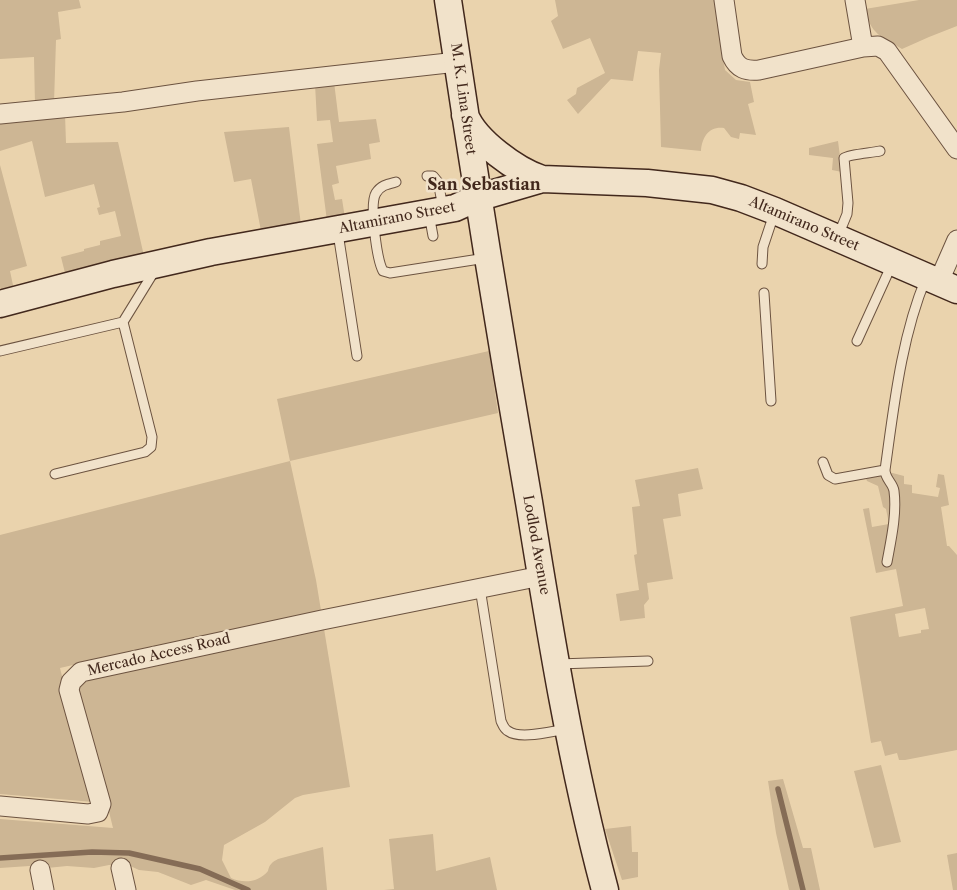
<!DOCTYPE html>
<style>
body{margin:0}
canvas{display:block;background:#ead3ad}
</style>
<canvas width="957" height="890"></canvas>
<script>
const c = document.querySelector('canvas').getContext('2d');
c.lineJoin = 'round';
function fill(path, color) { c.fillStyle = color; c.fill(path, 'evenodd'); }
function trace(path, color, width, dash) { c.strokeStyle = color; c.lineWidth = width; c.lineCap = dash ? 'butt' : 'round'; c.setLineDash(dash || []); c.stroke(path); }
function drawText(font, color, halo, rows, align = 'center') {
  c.font = font + ' "Libre Caslon Text",serif'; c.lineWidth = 5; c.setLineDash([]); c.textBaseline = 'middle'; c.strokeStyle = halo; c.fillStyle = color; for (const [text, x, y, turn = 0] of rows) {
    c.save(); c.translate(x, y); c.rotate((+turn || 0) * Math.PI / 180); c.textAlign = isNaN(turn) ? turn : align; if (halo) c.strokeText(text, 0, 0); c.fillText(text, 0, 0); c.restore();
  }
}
fill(new Path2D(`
 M 0,0 L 79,0 L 81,8 L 58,12 L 61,39 L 56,40 L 54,103 L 35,105 L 34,57 L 0,59 Z
 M 555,0 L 714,0 L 725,70 L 736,80 L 750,82 L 754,102 L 748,104 L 756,135 L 740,133 L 739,139 L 731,137 L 724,128 C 709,126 702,137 701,151 L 661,147 L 659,70 L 661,53 L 638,51 L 633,81 L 611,79 L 578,114 L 567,100 L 576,94 L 577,88 L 605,73 L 590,38 L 563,49 L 551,21 L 558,16 Z
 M 919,0 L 957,0 L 957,26 L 929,37 L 902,49 C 881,36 871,35 865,9 Z
 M 334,82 L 339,122 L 376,119 L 380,142 L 369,144 L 371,159 L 336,166 L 339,183 L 332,185 L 335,200 L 342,199 L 345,218 L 327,221 L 317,144 L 333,142 L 330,120 L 317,121 L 315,84 Z
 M 65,114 L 66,143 L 118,142 L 144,256 L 66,277 L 61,257 L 84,251 L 84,249 L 100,245 L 100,241 L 121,236 L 115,211 L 99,215 L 97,208 L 100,207 L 94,184 L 45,197 L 32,141 L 0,151 L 0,121 Z
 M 289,127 L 301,225 L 261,231 L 251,179 L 234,182 L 224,132 Z
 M 838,141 L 842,172 L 832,170 L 833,158 L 809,155 L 809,148 Z
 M 0,165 L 27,266 L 10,271 L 14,290 L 2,293 L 0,287 Z
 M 489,351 L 498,413 L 290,461 L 316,580 L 350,787 L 303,795 L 295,798 L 265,822 L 224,845 L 222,860 L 231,878 C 244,884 259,882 268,871 C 269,865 272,862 278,859 L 323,847 L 327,890 L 235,890 L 206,880 L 191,885 L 158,872 L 139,870 L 126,864 L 109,865 L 94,868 L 67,866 L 47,868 L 44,865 L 0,868 L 0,819 L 113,828 L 73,665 L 60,668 L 93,802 L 0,794 L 0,535 L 290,461 L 277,399 Z
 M 698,468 L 703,489 L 678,494 L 681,516 L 663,519 L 673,579 L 647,583 L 649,599 L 644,605 L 645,618 L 620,621 L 616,594 L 639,590 L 634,555 L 637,554 L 632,507 L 640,506 L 635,480 Z
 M 877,469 L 904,476 L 904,484 L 912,485 L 912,493 L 938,497 L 940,488 L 936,487 L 938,474 L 944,475 L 949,505 L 941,507 L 947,546 L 949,546 L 957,555 L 957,750 L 905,760 L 899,760 L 897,753 L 885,756 L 881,741 L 871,743 L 850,617 L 903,606 L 896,569 L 876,573 L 863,509 L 869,508 L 872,527 L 889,524 L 886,509 L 883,507 L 878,486 L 867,481 L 863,472 ZM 925,608 L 929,629 L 921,630 L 921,633 L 899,637 L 895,614 Z
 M 881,765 L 901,842 L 874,848 L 854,771 Z
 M 783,779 L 803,848 L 811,848 L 820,890 L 789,890 L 776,833 L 768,781 Z
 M 631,826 L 632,852 L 638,852 L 638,877 L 622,880 L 605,829 Z
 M 433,834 L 436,871 L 490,857 L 497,890 L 384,890 L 394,889 L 389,839 Z
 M 957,853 L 957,890 L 953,890 L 947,855 Z`), '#cdb694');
trace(new Path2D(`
 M 778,789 L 803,890
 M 0,858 L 92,852 L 129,853 L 200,869 L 248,890`), '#856c56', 5.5);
const service = new Path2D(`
 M 427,176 L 433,176 L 438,182 L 443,207
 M 396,182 C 388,184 381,185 376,193 C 369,204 377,260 383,271 L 390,273 L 486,258
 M 429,214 L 433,236
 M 338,233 L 357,356
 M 838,236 L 847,214 L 848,203 L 844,158 C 850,154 871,153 880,151
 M 762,264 L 763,247 L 774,214
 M 764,293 L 771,401
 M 857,341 L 892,264
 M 0,351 L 123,322 L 155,270
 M 823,462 L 828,475 L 835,479 L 885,470
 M 55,474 L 145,452 L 151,447 L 152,437 L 123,322
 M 887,562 C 891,540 897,514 894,491 C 893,483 885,479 885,470 C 894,406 901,338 926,278
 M 480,588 L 501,721 C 503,725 504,729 508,731 C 520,740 552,731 567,729
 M 558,664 L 648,661`);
const minor = new Path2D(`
 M 724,0 L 732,56 C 738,69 746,71 759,70 L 863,47 L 878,46 L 887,51 L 957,149
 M 855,0 L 863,47
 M 0,114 L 123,102 L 197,91 L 457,62
 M 939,281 L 957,240
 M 0,806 L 88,814 L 98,812 L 101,804 L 69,690 L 71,682 L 81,672 L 322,620 L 541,576
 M 121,868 L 126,890
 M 40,870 L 44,890`);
const secondary = new Path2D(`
 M 448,0 C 473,168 500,335 529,502 C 550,632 571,763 605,890
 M 465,115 C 475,141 517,171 542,179
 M 0,304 L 113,274 L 211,252 L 455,208 L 477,198 L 542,179 L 647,183 L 712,190 L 741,198 L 775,211 L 957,290`);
trace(service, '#6c5340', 11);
trace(minor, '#6c5340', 21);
trace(secondary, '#42281c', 29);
trace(service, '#f1e2ca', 9);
trace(minor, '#f1e2ca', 19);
trace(secondary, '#f1e2ca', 26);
drawText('14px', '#42281c', '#f1e2ca', [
 ["M. K. Lina Street",463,99,82],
 ["Altamirano Street",397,218,-11],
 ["Altamirano Street",804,224,23],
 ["Lodlod Avenue",536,545,80],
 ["Mercado Access Road",159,655,-13]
]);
drawText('bold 16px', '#42281c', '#f1e2ca', [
 ["San Sebastian",484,185]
]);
</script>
